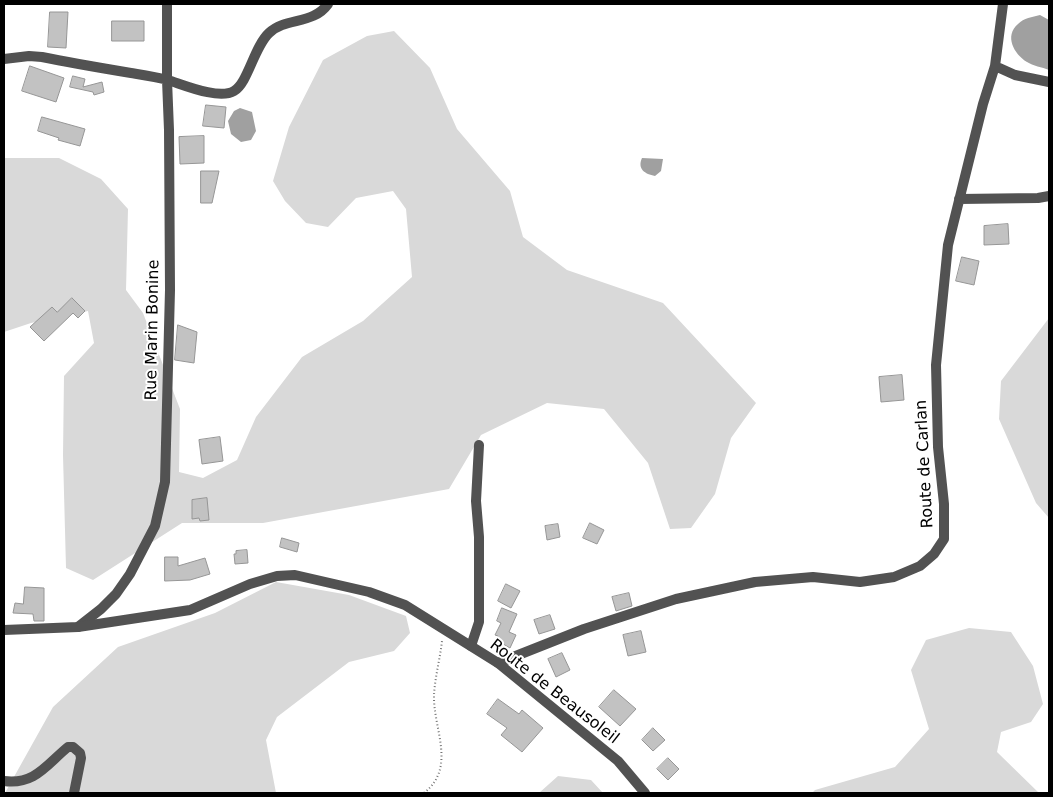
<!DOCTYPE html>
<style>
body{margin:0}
#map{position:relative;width:1053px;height:797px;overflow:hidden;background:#fff;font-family:"DejaVu Sans",sans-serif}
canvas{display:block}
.frame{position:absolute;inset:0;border:5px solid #000;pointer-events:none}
</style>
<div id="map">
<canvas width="1053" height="797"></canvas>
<div class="frame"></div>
</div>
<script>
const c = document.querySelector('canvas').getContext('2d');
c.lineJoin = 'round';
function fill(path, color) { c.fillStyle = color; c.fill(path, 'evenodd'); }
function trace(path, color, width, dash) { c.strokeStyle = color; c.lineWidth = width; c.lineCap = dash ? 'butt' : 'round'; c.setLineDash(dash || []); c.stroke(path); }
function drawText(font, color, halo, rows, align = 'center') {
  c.font = font + ' "DejaVu Sans",sans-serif'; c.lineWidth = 4; c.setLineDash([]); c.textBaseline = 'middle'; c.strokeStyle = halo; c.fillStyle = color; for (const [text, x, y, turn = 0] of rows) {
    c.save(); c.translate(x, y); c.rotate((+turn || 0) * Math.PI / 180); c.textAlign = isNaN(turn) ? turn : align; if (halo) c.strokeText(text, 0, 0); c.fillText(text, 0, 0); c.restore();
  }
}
fill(new Path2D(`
 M 394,31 L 430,68 L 457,129 L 510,191 L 523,237 L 567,270 L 663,303 L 756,403 L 731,438 L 715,494 L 691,528 L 670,529 L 648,463 L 604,409 L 547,403 L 481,435 L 449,489 L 263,523 L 182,523 L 93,580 L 66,568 L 63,455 L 64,376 L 94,343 L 88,311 L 31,323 L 4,332 L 4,158 L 59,158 L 101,179 L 128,209 L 126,290 L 143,313 L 180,409 L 179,472 L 203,478 L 237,460 L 256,417 L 302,357 L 363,321 L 412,277 L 406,209 L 393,191 L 356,198 L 328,227 L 306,223 L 285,201 L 273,181 L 289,127 L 323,60 L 367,36 Z
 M 1049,318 L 1049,518 L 1036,503 L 999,419 L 1001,381 Z
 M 276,582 L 349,595 L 406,616 L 410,633 L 394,651 L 349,662 L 277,717 L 266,740 L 276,793 L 5,793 L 53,707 L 118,647 L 215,613 Z
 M 969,628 L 1011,632 L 1033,666 L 1043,704 L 1031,722 L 1001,732 L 997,752 L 1039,793 L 812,793 L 815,790 L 895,767 L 929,729 L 911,670 L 926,640 Z
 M 558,776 L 591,780 L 603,793 L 539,793 Z`), '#d9d9d9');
fill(new Path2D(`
 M 1040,15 L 1049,20 L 1049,70 C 1042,67 1033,66 1027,62 C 1014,54 1004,36 1018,24 C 1024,18 1032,17 1040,15 Z
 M 240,108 L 252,112 L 256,131 L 251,140 L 241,142 L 231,134 L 228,121 L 234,111 Z
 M 642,158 L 663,159 L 661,171 L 655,176 C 645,174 637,169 642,158 Z`), '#a0a0a0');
const building = new Path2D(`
 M 50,12 L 68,12 L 66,48 L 48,47 Z
 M 112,21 L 144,21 L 144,41 L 112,41 Z
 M 30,66 L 64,78 L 56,102 L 22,91 Z
 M 73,76 L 85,79 L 83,87 L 102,82 L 104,92 L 94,95 L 93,92 L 70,87 Z
 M 206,105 L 226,107 L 224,128 L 203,126 Z
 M 42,117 L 85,129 L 80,146 L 58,140 L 59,138 L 38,131 Z
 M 204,136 L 204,163 L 180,164 L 179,137 Z
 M 201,171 L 219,171 L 212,203 L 201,203 Z
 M 1008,224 L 1009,244 L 984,245 L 984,226 Z
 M 962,257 L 979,261 L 974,285 L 956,281 Z
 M 72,298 L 85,311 L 78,318 L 73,313 L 44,341 L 30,327 L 52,307 L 57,312 Z
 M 178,325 L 197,332 L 194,363 L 175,360 Z
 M 902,375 L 904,400 L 881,402 L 879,377 Z
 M 220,437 L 223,461 L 202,464 L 199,440 Z
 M 207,498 L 209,520 L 200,521 L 199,518 L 192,519 L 192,500 Z
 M 590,523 L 604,530 L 597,544 L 583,538 Z
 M 558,524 L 560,537 L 547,540 L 545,526 Z
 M 282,538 L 299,543 L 297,552 L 280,547 Z
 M 247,550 L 248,563 L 235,564 L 234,554 L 236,554 L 236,551 Z
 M 165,557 L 178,557 L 178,566 L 205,558 L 210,574 L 190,580 L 165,581 Z
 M 506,584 L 520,591 L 511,608 L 498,601 Z
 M 25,587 L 44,588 L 44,621 L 34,621 L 33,614 L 13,613 L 15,603 L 23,604 Z
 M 629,593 L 632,606 L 616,611 L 612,597 Z
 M 502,608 L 517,614 L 509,632 L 516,635 L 510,648 L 496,640 L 498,636 L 495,635 L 501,623 L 497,621 Z
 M 550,615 L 555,629 L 539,634 L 534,620 Z
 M 641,631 L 646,652 L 628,656 L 623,635 Z
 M 562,653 L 570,670 L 556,677 L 548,659 Z
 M 614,690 L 636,709 L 620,726 L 599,707 Z
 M 498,699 L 519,714 L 522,710 L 543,728 L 522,752 L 501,735 L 507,728 L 487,714 Z
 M 653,728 L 665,740 L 653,751 L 642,740 Z
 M 668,758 L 679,769 L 668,780 L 657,769 Z`);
fill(building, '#c2c2c2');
trace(building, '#969696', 1);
trace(new Path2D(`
 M 424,793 C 457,767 433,729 434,695 C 435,677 440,659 442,641`), '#747474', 2, [1, 2.5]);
trace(new Path2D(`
 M 4,59 L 29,56 L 42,57 C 71,63 101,68 131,73 C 143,75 156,77 168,80 C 184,85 219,100 234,91 C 248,83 254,47 269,33 C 286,17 313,25 328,4
 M 995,66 L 1003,4
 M 959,199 L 1038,198 L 1049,196
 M 78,627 L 101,609 L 116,594 L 130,574 L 155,526 L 165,482 L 170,290 L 169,130 L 167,80 L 167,4
 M 471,646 L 479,622 L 479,537 L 476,501 L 479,445
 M 498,663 L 584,629 L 676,599 L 755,582 L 813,577 L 860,582 L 894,577 L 920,566 L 934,554 L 944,539 L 944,504 L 938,447 L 936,365 L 948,245 L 983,104 L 995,66 L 1015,75 L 1049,82
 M 4,781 C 35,785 46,765 68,747 L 73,747 L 80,753 L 81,758 L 74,793`), '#525252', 10);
trace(new Path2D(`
 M 4,630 L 78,627 L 190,610 L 250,584 L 277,576 L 295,575 L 369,592 L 405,605 L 498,663 L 618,761 L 645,793`), '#525252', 10);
drawText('16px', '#000', '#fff', [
 ["Rue Marin Bonine",153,330,-89],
 ["Route de Carlan",925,464,-93],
 ["Route de Beausoleil",554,692,38]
]);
</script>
